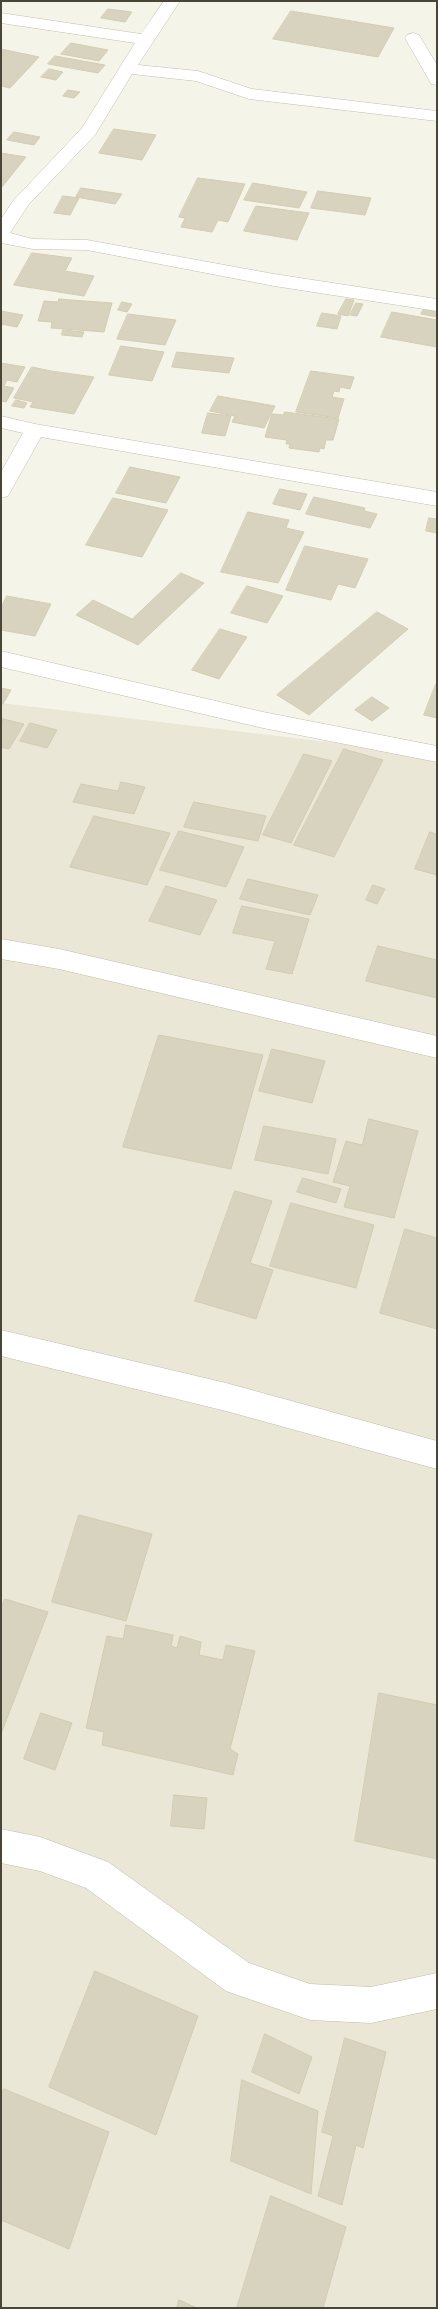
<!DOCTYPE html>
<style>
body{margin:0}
#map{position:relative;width:438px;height:2309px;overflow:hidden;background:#f5f4e9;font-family:Ubuntu,sans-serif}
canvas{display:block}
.frame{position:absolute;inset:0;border:2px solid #4a4637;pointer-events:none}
</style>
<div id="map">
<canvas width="438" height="2309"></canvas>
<div class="frame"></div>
</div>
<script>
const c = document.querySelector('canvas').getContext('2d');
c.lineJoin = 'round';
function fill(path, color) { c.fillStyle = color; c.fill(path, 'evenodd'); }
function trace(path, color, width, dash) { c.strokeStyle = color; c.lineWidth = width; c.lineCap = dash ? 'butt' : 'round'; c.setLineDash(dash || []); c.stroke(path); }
fill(new Path2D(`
 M 1,703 L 437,755 L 437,2308 L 1,2308 Z`), '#eae7d7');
const building = new Path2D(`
 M 108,9 L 132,12 L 125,22 L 101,18 Z
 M 291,11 L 394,28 L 378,57 L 273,39 Z
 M 71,43 L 108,50 L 99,61 L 61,54 Z
 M 1,49 L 39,57 L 10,88 L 1,86 Z
 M 55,56 L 105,65 L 98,73 L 48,64 Z
 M 49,69 L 63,72 L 56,80 L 41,77 Z
 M 68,90 L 80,92 L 74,98 L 63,96 Z
 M 114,129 L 156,135 L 142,160 L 99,153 Z
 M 14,132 L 40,137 L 34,145 L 7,140 Z
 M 1,153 L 26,157 L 2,187 L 1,187 Z
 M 198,178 L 245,184 L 228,222 L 218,220 L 212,232 L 181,227 L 185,218 L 179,217 Z
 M 253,183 L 307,192 L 299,208 L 244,200 Z
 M 81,188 L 122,194 L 115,204 L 76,197 Z
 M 318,191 L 371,198 L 365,215 L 311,208 Z
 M 63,196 L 79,198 L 70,215 L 54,213 Z
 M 256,206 L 309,213 L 297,240 L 244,231 Z
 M 32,253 L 72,258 L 65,271 L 94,276 L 84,296 L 14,285 Z
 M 59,299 L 112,303 L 104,332 L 51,328 L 52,322 L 38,321 L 44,301 L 58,302 Z
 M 346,299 L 354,300 L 348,316 L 338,314 Z
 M 122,302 L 132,304 L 127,312 L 118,310 Z
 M 356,303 L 363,304 L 357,316 L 350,315 Z
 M 426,305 L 437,308 L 437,317 L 421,314 Z
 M 1,311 L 23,315 L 17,327 L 1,324 Z
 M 392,312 L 437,320 L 437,347 L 381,337 Z
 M 322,313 L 341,316 L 337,329 L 317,326 Z
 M 128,314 L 176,320 L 165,345 L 117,339 Z
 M 63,330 L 84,332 L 82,337 L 62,335 Z
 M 121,346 L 164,352 L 152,381 L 109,375 Z
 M 177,352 L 234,358 L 229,373 L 172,367 Z
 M 1,363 L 25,367 L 17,382 L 7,380 L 4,386 L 14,388 L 6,402 L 1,401 Z
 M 32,367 L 51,371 L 94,377 L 74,414 L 30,407 L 33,402 L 14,398 Z
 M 311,371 L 354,377 L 350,389 L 340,387 L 339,392 L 334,391 L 332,397 L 344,399 L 338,418 L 296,412 Z
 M 218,396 L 275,406 L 264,428 L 232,422 L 235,416 L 210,411 Z
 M 16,400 L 27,403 L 24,408 L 12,406 Z
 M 285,412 L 339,419 L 333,440 L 326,440 L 324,449 L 320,448 L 319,452 L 289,448 L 290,444 L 286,444 L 287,440 L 265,437 L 272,414 L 283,415 Z
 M 208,413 L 231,416 L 225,436 L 202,433 Z
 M 130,467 L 180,477 L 166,503 L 116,493 Z
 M 280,489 L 307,494 L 300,510 L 273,504 Z
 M 314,497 L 365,508 L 364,511 L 377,514 L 370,528 L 306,514 Z
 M 113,498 L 168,510 L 142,557 L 86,545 Z
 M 248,512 L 289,520 L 286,528 L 304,532 L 278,583 L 221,572 Z
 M 429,518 L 437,519 L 437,533 L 426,531 Z
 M 305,546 L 368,559 L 355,588 L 338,584 L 331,600 L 286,590 Z
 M 181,573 L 204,583 L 138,645 L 76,615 L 93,600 L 132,619 Z
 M 247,586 L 283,596 L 267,623 L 231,613 Z
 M 7,596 L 51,604 L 35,636 L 1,630 L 1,608 Z
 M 377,612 L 408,629 L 309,715 L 277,695 Z
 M 220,629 L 247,637 L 219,679 L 192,670 Z
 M 436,684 L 437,684 L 437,718 L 424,715 Z
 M 1,688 L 11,690 L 3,704 L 1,704 Z
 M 372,697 L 389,708 L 372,721 L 355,710 Z
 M 3,719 L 24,724 L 9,749 L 1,747 Z
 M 30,723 L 57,730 L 47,748 L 20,741 Z
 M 344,749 L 383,760 L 334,857 L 294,845 Z
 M 304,754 L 332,761 L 291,843 L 263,835 Z
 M 121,782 L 145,787 L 134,814 L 73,802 L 81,784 L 118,791 Z
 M 194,802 L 266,816 L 258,841 L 184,827 Z
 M 94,816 L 170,833 L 147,885 L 70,867 Z
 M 179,831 L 244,847 L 226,887 L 160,870 Z
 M 430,832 L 437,834 L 437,875 L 415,869 Z
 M 248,879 L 318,895 L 310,915 L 240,899 Z
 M 373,885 L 385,889 L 377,904 L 366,900 Z
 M 166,886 L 217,900 L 200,935 L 149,921 Z
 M 242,906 L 309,919 L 292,974 L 266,969 L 275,941 L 233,933 Z
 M 378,946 L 437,960 L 437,998 L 366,981 Z
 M 159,1035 L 263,1055 L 231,1169 L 123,1147 Z
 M 272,1049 L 325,1061 L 312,1103 L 259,1091 Z
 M 369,1119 L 418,1131 L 394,1218 L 344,1207 L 350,1186 L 333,1182 L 346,1141 L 362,1145 Z
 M 264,1126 L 336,1139 L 328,1174 L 255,1160 Z
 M 303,1178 L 341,1189 L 336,1203 L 297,1192 Z
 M 235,1191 L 272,1201 L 250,1263 L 273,1270 L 256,1319 L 195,1301 Z
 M 291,1203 L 374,1225 L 356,1288 L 270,1266 Z
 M 405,1229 L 437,1238 L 437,1329 L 380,1313 Z
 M 79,1515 L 152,1534 L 126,1621 L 52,1602 Z
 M 5,1599 L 48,1612 L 1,1734 L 1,1610 Z
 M 126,1625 L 173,1635 L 171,1646 L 177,1648 L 180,1636 L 201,1642 L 199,1655 L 223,1660 L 226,1645 L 255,1651 L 230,1749 L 238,1754 L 233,1775 L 102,1745 L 104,1732 L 86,1728 L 107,1636 L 123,1639 Z
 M 379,1693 L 437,1705 L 437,1859 L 355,1841 Z
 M 41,1713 L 72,1723 L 55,1770 L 24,1759 Z
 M 174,1795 L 207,1798 L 204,1829 L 171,1826 Z
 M 95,1971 L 198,2016 L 156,2135 L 49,2087 Z
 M 265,2034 L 312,2057 L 299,2094 L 252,2072 Z
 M 345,2038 L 386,2052 L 363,2148 L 356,2145 L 342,2205 L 318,2196 L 333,2136 L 322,2132 Z
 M 242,2080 L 318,2111 L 311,2194 L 231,2161 Z
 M 4,2089 L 109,2132 L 69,2249 L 1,2220 L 1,2096 Z
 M 271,2196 L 346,2227 L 323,2308 L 237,2308 Z
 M 179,2300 L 197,2308 L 177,2308 Z`);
fill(building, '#d8d3be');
trace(building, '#d3ccb1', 1);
const minor = new Path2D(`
 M 164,1 L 180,1 L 138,65 L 198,71 L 252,89 L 437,111 L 437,121 L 249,99 L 196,81 L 132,74 L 95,135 L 29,204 L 10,233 L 33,239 L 87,240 L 274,274 L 437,299 L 437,311 L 274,286 L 87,250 L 33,249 L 1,243 L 1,219 L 13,201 L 82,128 L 135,43 L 1,23 L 1,13 L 141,34 Z
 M 413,33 L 419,35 L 437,65 L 437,85 L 431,84 L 429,80 L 405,38 L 407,35 Z
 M 1,416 L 35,424 L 437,492 L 437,506 L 41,437 L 8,496 L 1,498 L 1,472 L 23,433 L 1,428 Z
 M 1,651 L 263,712 L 437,746 L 437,762 L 263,728 L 1,667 Z
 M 1,939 L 59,949 L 437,1036 L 437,1058 L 59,969 L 1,959 Z
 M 1,1330 L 226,1383 L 437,1441 L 437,1469 L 226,1411 L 1,1356 Z
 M 1,1829 L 40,1837 L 108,1862 L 249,1963 L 310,1984 L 371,1987 L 437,1973 L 437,2009 L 371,2023 L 310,2020 L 226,1991 L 86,1888 L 40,1871 L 1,1863 Z`);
trace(minor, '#c2beab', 1);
fill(minor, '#fff');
</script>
